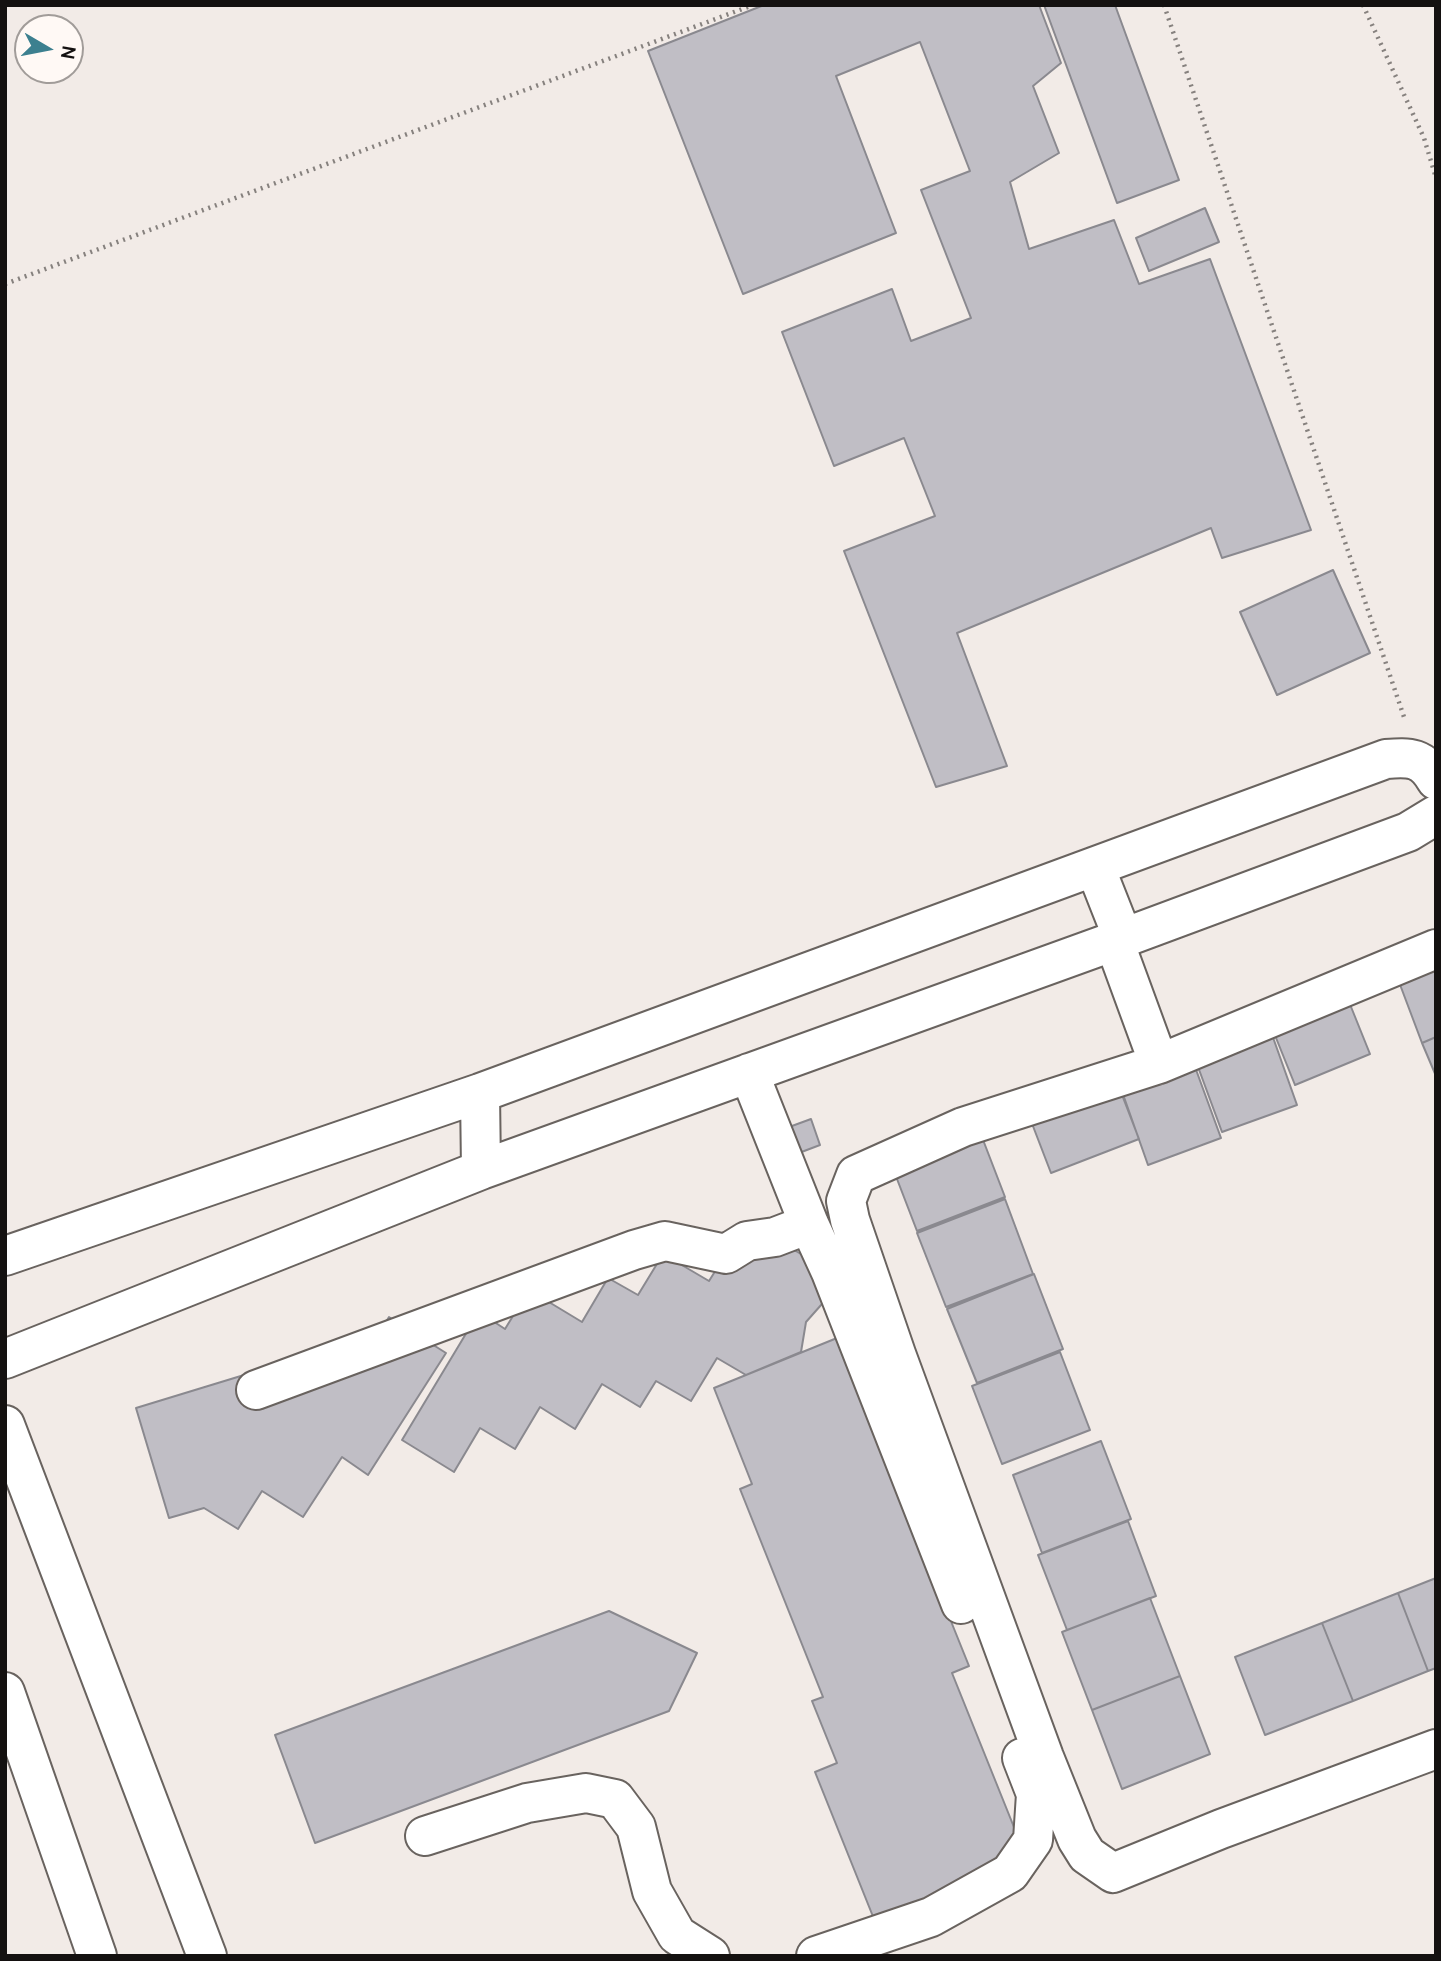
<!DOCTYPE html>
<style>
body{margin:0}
#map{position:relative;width:1441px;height:1961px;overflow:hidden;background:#f2ebe7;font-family:Cabin,sans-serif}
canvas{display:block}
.frame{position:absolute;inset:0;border:7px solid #141110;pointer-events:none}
.north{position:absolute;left:14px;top:14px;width:70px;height:70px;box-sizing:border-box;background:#fff9f5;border:2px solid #a19c99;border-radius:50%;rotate:100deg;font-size:19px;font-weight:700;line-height:28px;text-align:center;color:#141110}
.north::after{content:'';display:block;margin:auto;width:24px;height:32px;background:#3c808f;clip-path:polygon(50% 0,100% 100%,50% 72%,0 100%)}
</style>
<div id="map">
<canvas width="1441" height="1961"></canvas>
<div class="frame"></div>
<div class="north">N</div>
</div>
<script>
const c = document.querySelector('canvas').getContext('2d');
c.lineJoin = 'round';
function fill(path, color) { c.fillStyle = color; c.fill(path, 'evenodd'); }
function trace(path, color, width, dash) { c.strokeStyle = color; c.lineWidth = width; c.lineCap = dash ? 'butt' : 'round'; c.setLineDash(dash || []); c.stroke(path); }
const building = new Path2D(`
 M 764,5 L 1039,5 L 1061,63 L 1033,86 L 1059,153 L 1010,182 L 1029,249 L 1114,220 L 1139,284 L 1210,259 L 1311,530 L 1222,558 L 1211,528 L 957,633 L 1007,766 L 936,787 L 844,551 L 935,516 L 904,438 L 834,466 L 782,332 L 892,289 L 911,341 L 971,318 L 921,190 L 970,171 L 920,42 L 836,76 L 896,233 L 743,294 L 648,51 Z
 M 1044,5 L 1115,5 L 1179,180 L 1117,203 Z
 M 1205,208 L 1219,242 L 1149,271 L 1136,238 Z
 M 1333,570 L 1370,653 L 1277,695 L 1240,612 Z
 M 1436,948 L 1436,1037 L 1422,1043 L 1393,966 Z
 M 1339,977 L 1370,1054 L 1295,1085 L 1264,1008 Z
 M 1270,1029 L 1297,1105 L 1222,1132 L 1194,1056 Z
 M 1436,1037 L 1436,1076 L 1422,1043 Z
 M 1191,1056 L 1221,1138 L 1148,1165 L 1119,1083 Z
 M 1109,1061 L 1139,1139 L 1051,1173 L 1021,1095 Z
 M 811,1119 L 820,1145 L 791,1156 L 781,1130 Z
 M 975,1119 L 1005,1197 L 917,1231 L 887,1153 Z
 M 1005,1199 L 1033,1274 L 946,1307 L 917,1233 Z
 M 759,1229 L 831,1272 L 837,1287 L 806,1322 L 801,1352 L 746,1375 L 717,1358 L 691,1401 L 656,1381 L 640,1407 L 602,1384 L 575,1429 L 540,1407 L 515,1449 L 480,1428 L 454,1472 L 402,1440 L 479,1312 L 505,1329 L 529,1290 L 582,1322 L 608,1278 L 638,1295 L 663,1254 L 709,1281 L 726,1254 Z
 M 1034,1274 L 1063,1349 L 977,1383 L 947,1309 Z
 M 389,1317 L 446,1353 L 368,1475 L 342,1457 L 303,1517 L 262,1491 L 238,1529 L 204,1508 L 169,1518 L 136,1408 L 267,1368 L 294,1385 L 320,1345 L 357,1369 Z
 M 837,1338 L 969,1666 L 952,1673 L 1028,1862 L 876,1924 L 815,1772 L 837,1763 L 812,1701 L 823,1697 L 740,1489 L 752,1484 L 714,1388 Z
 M 1060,1352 L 1090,1430 L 1002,1464 L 972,1386 Z
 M 1101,1441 L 1131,1519 L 1042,1553 L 1013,1475 Z
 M 1128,1521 L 1156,1596 L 1067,1630 L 1038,1555 Z
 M 1436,1578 L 1436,1668 L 1428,1671 L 1398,1593 Z
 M 1398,1593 L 1428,1671 L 1353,1701 L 1322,1623 Z
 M 1150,1598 L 1180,1676 L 1092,1710 L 1062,1632 Z
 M 609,1611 L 697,1653 L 669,1711 L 315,1843 L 275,1735 Z
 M 1322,1623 L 1353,1701 L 1265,1735 L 1235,1657 Z
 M 1180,1676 L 1210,1754 L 1122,1789 L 1092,1710 Z`);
fill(building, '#c0bec5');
trace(building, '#8a898f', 2);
const minor = new Path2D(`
 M 1095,867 L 1123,938
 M 1114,941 L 1159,1064 L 963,1127 L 856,1175 L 846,1201 L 850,1220 L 896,1354 L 1044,1757 L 1077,1839 L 1087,1855 L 1113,1873 L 1221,1829 L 1436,1749
 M 1159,1064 L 1436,949
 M 749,1073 L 809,1224 L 831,1272 L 961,1604
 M 480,1093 L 481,1170
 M 5,1256 L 480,1093 L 1386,759 C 1410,757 1423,757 1436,780
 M 5,1359 L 481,1170 L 1123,938 L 1408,832 L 1436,815
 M 256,1390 L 634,1250 L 665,1241 L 726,1254 L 747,1241 L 775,1237 L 809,1224
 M 5,1425 L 207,1956
 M 5,1692 L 97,1956
 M 425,1836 L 527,1803 L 586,1793 L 615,1799 L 636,1827 L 652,1891 L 677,1935 L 710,1956
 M 816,1956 L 931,1917 L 1010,1873 L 1033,1840 L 1036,1794 L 1022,1758`);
trace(minor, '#69635f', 42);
trace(new Path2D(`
 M 1164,5 L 1405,720
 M 1363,5 L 1424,138 L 1436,178
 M 5,284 L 753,5`), '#86817e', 4.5, [2, 5]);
trace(minor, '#fff', 38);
</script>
